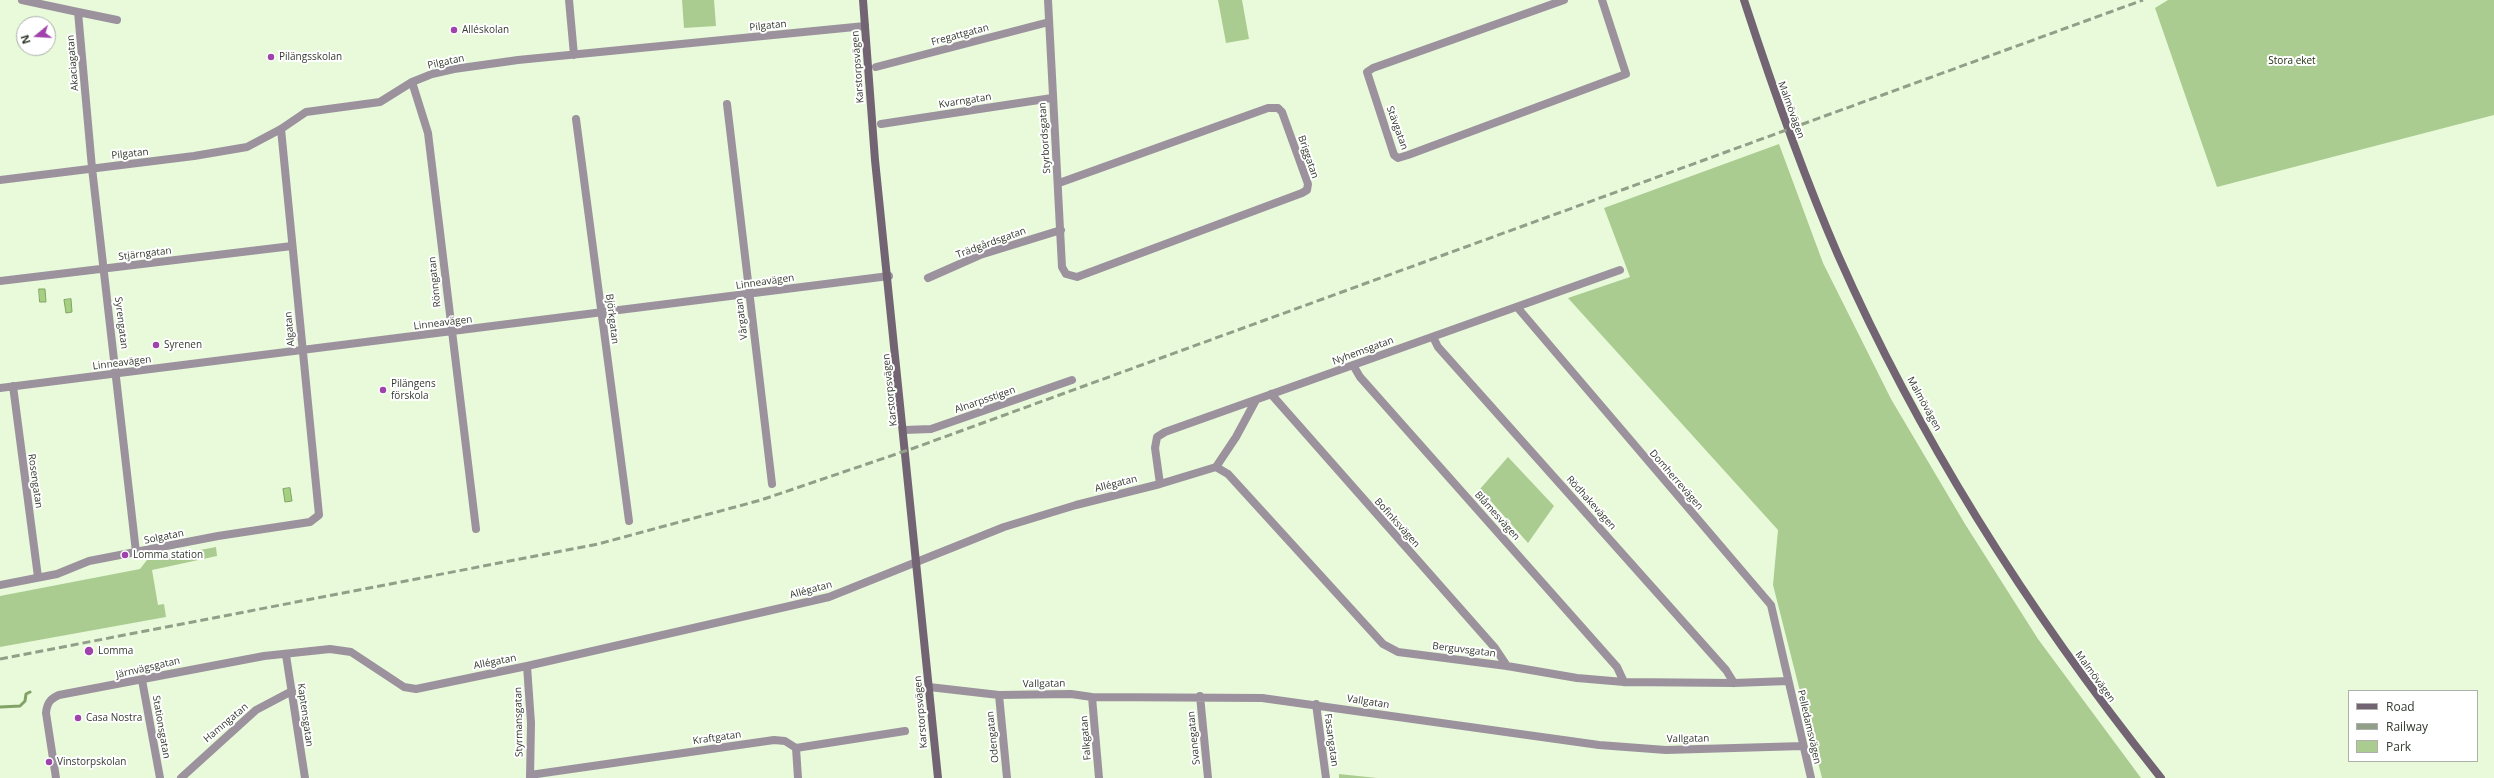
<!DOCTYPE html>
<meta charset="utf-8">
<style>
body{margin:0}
#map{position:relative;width:2494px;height:778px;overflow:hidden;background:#e8fada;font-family:"Open Sans",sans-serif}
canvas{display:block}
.legend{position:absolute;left:2348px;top:690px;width:130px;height:72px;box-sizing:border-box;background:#fff;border:1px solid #adb0ab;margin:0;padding:5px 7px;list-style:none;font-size:12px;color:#333a2e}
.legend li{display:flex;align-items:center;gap:8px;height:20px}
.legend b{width:20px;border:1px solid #adb0ab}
.north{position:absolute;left:16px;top:16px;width:40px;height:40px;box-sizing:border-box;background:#fff;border:1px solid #adb0ab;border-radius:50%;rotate:252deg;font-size:11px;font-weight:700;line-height:16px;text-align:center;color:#333a2e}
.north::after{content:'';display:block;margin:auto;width:14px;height:18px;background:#a042ab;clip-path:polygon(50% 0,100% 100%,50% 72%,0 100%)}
</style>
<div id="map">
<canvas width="2494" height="778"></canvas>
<ul class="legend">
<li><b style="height:5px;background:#736474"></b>Road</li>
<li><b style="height:5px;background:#929f88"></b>Railway</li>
<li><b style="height:11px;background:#abcc90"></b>Park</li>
</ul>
<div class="north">N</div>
</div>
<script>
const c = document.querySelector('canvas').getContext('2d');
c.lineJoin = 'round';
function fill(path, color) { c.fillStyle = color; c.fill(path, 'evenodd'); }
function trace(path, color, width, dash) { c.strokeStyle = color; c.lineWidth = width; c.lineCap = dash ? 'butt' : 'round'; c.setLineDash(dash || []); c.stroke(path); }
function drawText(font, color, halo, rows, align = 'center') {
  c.font = font + ' "Open Sans",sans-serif'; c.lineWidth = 4; c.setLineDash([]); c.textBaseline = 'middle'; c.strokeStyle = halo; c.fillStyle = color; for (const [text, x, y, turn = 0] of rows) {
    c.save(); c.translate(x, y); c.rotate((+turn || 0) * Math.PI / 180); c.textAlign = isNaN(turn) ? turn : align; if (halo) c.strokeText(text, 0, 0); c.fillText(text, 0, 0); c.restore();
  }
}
fill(new Path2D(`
 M 682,0 L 714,0 L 716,26 L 684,28 Z
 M 1218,0 L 1242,0 L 1249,39 L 1226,43 Z
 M 2168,0 L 2494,0 L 2494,115 L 2217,187 L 2155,8 Z
 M 1779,144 L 1823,263 L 1891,399 L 1965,524 L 2038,639 L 2141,778 L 1822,778 L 1773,585 L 1778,530 L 1568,298 L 1630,277 L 1604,208 Z
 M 1508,457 L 1554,506 L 1528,543 L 1480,489 Z
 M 216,547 L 217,556 L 152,570 L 158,605 L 164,604 L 166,617 L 0,647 L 0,596 L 140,569 L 147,560 Z
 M 1339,774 L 1377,778 L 1339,778 Z`), '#abcc90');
const water = new Path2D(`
 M 39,289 L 45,289 L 46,302 L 40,302 Z
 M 71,299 L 72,312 L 66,313 L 64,300 Z
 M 290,488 L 292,501 L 285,502 L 283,489 Z`);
fill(water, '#a4d080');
trace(water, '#82a367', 1);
trace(new Path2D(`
 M 0,707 L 20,706 L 25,701 L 26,694 L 30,692`), '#82a367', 3);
trace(new Path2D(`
 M 22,0 L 78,12 L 92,168 L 136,552
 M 569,0 L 574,55
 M 1048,0 L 1062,267 L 1066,274 L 1077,277 L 1302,193 L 1307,190 L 1308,184 L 1282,112 L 1278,108 L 1268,108 L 1059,183
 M 1564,0 L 1373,68 L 1367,72 L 1394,155 L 1398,158 L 1408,155 L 1626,74 L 1602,0
 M 78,12 L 117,20
 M 876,67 L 1049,22
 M 412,82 L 428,133 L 476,529
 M 727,104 L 772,484
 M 576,119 L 629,521
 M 881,124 L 1052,98
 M 0,180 L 194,156 L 247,147 L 281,129 L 306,112 L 380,102 L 412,82 L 432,74 L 454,69 L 518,60 L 865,26
 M 928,278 L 980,255 L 1061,230
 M 0,281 L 292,246
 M 1517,307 L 1771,605 L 1811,778
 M 1433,337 L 1438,347 L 1726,670 L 1734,683
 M 1353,365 L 1360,377 L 1617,667 L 1624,682
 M 13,386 L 38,577
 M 0,388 L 889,276
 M 1271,394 L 1495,648 L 1507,666
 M 904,430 L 931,429 L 1072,380
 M 1216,467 L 1228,474 L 1383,644 L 1398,652 L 1507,666 L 1577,678 L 1624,682 L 1734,683 L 1788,681
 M 1160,484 L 1155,448 L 1157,437 L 1165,432 L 1620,270
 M 0,585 L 57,574 L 89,561 L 218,536 L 310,522 L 319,515 L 281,129
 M 286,655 L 305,778
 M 527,666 L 531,723 L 530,778
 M 142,680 L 160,778
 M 929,687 L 999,695 L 1071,694 L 1092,697 L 1262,698 L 1599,745 L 1666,750 L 1803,746
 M 999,695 L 1007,778
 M 1200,696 L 1208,778
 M 1092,697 L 1099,778
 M 1316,704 L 1326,778
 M 796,748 L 798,778
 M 530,775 L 774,740 L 785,741 L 796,748 L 905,731
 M 56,778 L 46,713 C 47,703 50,699 59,695 L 264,656 L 330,649 L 351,652 L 404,687 L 416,689 L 527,666 L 829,597 L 1004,527 L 1076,505 L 1160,484 L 1216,467 L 1236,437 L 1256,400
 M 181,778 L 256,710 L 292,691`), '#9c929d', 8);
trace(new Path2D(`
 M 863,0 L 875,160 L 938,778
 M 1744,0 C 1772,86 1802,172 1838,255 C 1921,443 2033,618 2161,778`), '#736474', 8);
trace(new Path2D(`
 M 0,659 L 598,544 L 761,500 L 914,448 L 2143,0`), '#929f88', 3, [8, 4]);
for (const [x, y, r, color] of [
 [454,30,4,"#a042ab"],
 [271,57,4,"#a042ab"],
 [156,345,4,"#a042ab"],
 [383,390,4,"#a042ab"],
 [125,555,4,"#a042ab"],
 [89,651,5,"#a042ab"],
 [78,718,4,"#a042ab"],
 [49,762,4,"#a042ab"]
]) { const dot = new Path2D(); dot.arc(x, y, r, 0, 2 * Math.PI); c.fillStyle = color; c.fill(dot); trace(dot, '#fff', 1.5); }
drawText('10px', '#333a2e', '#fff', [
 ["Pilgatan",768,26,-6],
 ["Fregattgatan",960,35,-15],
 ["Pilgatan",446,62,-12],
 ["Akaciagatan",73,63,-95],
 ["Karstorpsvägen",858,67,-94],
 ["Kvarngatan",965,101,-9],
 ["Malmövägen",1791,110,70],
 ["Stävgatan",1397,128,70],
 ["Styrbordsgatan",1045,138,-94],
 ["Pilgatan",130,154,-6],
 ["Briggatan",1308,157,71],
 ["Trädgårdsgatan",991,243,-20],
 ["Stjärngatan",145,254,-7],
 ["Rönngatan",435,282,-96],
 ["Linneavägen",765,282,-8],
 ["Björkgatan",612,319,83],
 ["Vårgatan",742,319,-97],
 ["Syrengatan",121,323,83],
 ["Linneavägen",443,323,-7],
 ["Algatan",290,329,-95],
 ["Nyhemsgatan",1363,351,-20],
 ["Linneavägen",122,363,-7],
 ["Karstorpsvägen",890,390,-96],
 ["Alnarpsstigen",985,400,-19],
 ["Malmövägen",1924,404,61],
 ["Domherrevägen",1676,480,49],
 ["Rosengatan",35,481,82],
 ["Allégatan",1116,484,-14],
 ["Rödhakevägen",1591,503,48],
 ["Blåmesvägen",1497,516,48],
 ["Bofinksvägen",1397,523,48],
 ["Solgatan",164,537,-11],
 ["Allégatan",811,590,-15],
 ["Berguvsgatan",1464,650,7],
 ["Allégatan",495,662,-11],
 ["Järnvägsgatan",148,668,-13],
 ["Malmövägen",2095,677,54],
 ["Vallgatan",1044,684,-1],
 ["Vallgatan",1368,702,9],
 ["Karstorpsvägen",921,712,-95],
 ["Kaptensgatan",305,715,82],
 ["Styrmansgatan",519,722,-91],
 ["Hamngatan",226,723,-40],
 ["Stationsgatan",161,727,80],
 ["Pelledamsvägen",1809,727,77],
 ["Odengatan",993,737,-96],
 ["Kraftgatan",717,738,-8],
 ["Falkgatan",1086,738,-95],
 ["Svanegatan",1194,738,-96],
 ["Vallgatan",1688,739,-1],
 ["Fasangatan",1331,740,82]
]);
drawText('10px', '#333a2e', '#fff', [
 ["Alléskolan",462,30],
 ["Pilängsskolan",279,57],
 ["Syrenen",164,345],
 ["Pilängens",391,384],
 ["förskola",391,396],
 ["Lomma station",133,555],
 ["Lomma",98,651],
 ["Casa Nostra",86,718],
 ["Vinstorpskolan",57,762]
], 'left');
drawText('10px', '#203110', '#fff', [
 ["Stora eket",2292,61]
]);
</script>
